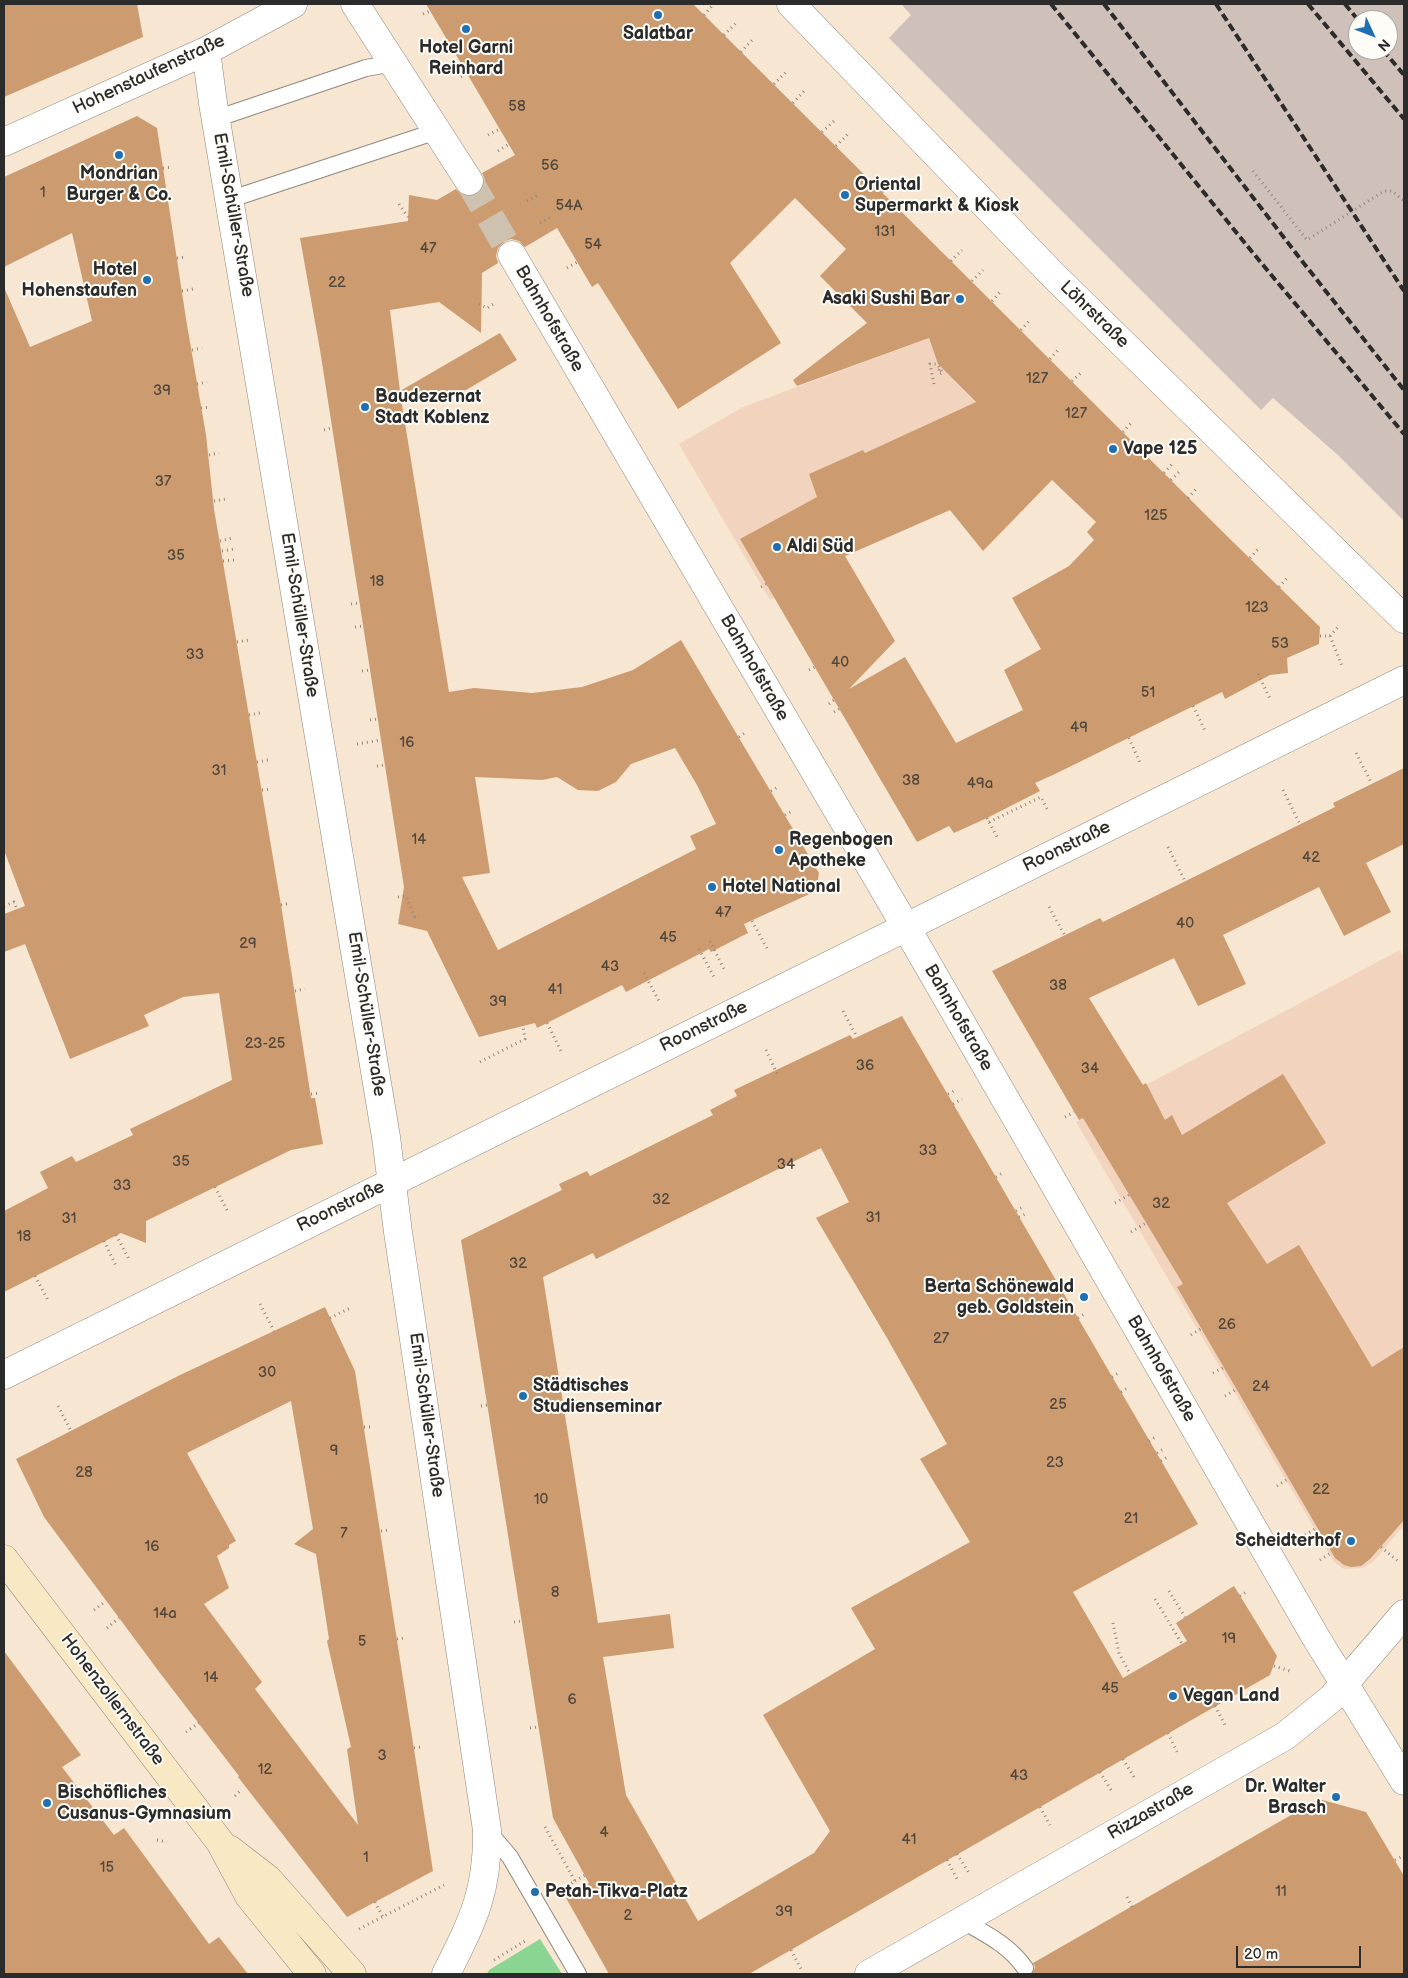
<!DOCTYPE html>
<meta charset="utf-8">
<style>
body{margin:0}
#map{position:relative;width:1408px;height:1978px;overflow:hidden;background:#f7e6d1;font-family:"Balsamiq Sans",sans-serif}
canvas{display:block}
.frame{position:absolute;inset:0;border:5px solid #2b2b2b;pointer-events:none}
.north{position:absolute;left:1348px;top:10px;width:50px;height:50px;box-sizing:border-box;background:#fdfcf7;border:1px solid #a9a8a5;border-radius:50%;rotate:133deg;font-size:14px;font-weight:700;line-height:20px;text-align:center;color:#2b2b2b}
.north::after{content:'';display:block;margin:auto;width:18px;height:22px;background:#1f6fb2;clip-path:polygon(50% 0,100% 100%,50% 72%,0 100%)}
.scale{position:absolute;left:1236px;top:1946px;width:125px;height:22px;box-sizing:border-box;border:2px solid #2b2b2b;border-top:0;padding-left:6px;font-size:15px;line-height:18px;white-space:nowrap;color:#2b2b2b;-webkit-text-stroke:4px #fdfcf7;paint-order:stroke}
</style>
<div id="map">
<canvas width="1408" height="1978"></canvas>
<div class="frame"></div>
<div class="north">N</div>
<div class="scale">20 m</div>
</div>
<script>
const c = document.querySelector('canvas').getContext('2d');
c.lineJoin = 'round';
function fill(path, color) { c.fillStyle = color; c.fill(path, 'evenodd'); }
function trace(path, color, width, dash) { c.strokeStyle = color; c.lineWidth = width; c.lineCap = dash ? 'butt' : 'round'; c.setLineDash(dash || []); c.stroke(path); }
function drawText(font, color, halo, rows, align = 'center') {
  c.font = font + ' "Balsamiq Sans",sans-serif'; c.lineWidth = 4; c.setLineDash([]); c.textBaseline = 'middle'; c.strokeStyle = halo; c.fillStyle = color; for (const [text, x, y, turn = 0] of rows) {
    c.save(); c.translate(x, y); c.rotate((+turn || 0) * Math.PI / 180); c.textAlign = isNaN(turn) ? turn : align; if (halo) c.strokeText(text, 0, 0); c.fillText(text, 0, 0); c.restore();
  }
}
fill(new Path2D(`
 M 929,338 L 938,364 L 1051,480 L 983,551 L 950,510 L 834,561 L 770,600 L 679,444 L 743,407 Z
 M 1400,950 L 1404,959 L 1404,1525 L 1374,1561 L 1363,1568 L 1344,1569 L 1334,1562 L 1076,1122 Z`), '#f2d4be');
fill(new Path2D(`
 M 901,4 L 1404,4 L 1404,521 L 1339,456 L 1273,398 L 1261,410 L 889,38 L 911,15 ZM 1358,20 L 1388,20 L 1388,50 L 1358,50 Z`), '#cfc0ba');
fill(new Path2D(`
 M 540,1939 L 562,1974 L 487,1974 L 489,1970 Z`), '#8ad591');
fill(new Path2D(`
 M 4,4 L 137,4 L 143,37 L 4,97 Z
 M 426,4 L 693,4 L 1231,540 L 1320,627 L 1319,644 L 1287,658 L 1288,673 L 1270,675 L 1225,699 L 1222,692 L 1055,774 L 1035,783 L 1040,791 L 987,818 L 954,833 L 949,826 L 917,842 L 740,539 L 817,497 L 809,474 L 863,450 L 865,453 L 976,402 L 938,364 L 929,338 L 797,386 L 793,380 L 867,323 L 820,276 L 846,249 L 795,198 L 730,263 L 781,343 L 678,409 L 598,283 L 592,287 L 557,228 L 525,247 L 519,241 L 511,239 L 505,241 L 498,248 L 496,256 L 498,263 L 482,273 L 481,333 L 439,302 L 390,310 L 400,391 L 500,333 L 517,360 L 466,390 L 401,399 L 449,692 L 474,688 L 532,693 L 582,687 L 633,670 L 681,640 L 819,873 L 816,891 L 744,924 L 748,933 L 711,952 L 709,949 L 626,992 L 622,985 L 537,1028 L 535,1023 L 479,1037 L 427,931 L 398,924 L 404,887 L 320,350 L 300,238 L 408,221 L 409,195 L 437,200 L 456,189 L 462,195 L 470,197 L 477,194 L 483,188 L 485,180 L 482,173 L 515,155 ZM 1052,480 L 1096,522 L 1087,532 L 1094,540 L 1069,566 L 1012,598 L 1041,649 L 1004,670 L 1023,710 L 956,743 L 905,657 L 849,689 L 895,641 L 845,556 L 950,510 L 983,551 ZM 675,748 L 697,785 L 716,824 L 690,836 L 696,849 L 498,950 L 462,877 L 490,873 L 475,777 L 542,780 L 557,777 L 578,790 L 598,791 L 616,782 L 631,764 Z
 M 137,116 L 157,128 L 186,319 L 206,435 L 214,509 L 281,905 L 311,1098 L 315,1098 L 323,1144 L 291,1150 L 146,1221 L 146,1243 L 121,1233 L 4,1292 L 4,1211 L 48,1188 L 40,1172 L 72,1156 L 76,1162 L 133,1135 L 130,1129 L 232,1080 L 219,993 L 183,997 L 144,1015 L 149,1026 L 70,1059 L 25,944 L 4,952 L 4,914 L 25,906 L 4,850 L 4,287 L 30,347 L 92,321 L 72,233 L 4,267 L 4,177 Z
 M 1404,768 L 1404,844 L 1366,863 L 1391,912 L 1344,936 L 1319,887 L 1223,935 L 1246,984 L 1198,1006 L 1174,958 L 1089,998 L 1143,1085 L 1146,1083 L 1165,1120 L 1172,1115 L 1182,1135 L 1283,1074 L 1326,1143 L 1227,1203 L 1267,1264 L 1299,1245 L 1372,1367 L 1404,1347 L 1404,1520 L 1370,1559 L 1361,1566 L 1351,1567 L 1344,1565 L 1335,1558 L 1177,1287 L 1183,1284 L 1083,1118 L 1079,1120 L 992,971 L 1100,918 L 1103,922 L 1335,807 L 1333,803 Z
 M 902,1016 L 1198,1524 L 1073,1592 L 1123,1678 L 1187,1641 L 1176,1623 L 1234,1586 L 1277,1656 L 1270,1675 L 749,1974 L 609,1974 L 566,1898 L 589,1883 L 553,1818 L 461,1240 L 562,1190 L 559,1184 L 587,1171 L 590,1176 L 713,1115 L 710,1110 L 737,1096 L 734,1090 L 850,1035 L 853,1039 ZM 821,1148 L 849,1202 L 816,1218 L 887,1338 L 947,1444 L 920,1459 L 970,1542 L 851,1608 L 875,1649 L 763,1715 L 830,1831 L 814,1853 L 698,1921 L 626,1795 L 603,1657 L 674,1648 L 670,1614 L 598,1623 L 543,1277 L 593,1253 L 596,1259 Z
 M 325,1307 L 355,1371 L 433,1871 L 347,1917 L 238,1777 L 239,1776 L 160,1673 L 44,1517 L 16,1459 L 178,1376 ZM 291,1401 L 313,1529 L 294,1544 L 316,1554 L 329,1639 L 327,1641 L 351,1747 L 347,1749 L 358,1825 L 255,1689 L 262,1682 L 204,1604 L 229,1588 L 217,1556 L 229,1548 L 229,1545 L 236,1541 L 187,1453 Z
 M 4,1651 L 81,1755 L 62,1767 L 114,1835 L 124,1828 L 209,1944 L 219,1937 L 248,1974 L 4,1974 Z
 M 1319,1799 L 1366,1812 L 1404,1876 L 1404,1974 L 1032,1974 L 1035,1967 L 1033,1963 Z`), '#cc9c70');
trace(new Path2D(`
 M 469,181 L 512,255`), '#cec1b0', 28, [28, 14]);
const lane = new Path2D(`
 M 217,122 L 227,115 L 366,68 L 394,63
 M 231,199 L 437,131
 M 487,1830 L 510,1857 L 578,1974
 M 963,1921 C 986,1934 1009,1945 1025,1968`);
const street = new Path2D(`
 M 355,4 L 469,181
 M 791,4 L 1053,275 L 1404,619
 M 206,51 L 213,103 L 386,1137 L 398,1232 L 487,1830 C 488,1892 473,1920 446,1974
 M 4,142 L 206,51 L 293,4
 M 512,255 L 906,927 L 1315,1636 L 1404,1781
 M 4,1375 L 1404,680
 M 869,1974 L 1285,1736 L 1332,1698 L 1404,1614`);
const secondary = new Path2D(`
 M 4,1559 L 220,1842 L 249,1896 L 312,1974
 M 229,1849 L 268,1879 L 352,1974`);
trace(lane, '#91887e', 18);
trace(street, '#91887e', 29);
trace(secondary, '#91887e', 29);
trace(new Path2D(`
 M 423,14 L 430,11
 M 704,15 L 714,4
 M 724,35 L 736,23
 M 741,52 L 753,39
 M 461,77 L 468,73
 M 774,84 L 786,72
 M 793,103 L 804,91
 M 822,132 L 834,121
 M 488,135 L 500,129
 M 836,146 L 848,134
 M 498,151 L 509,144
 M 163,168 L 173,167
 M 1253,171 L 1307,240 L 1384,191 L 1392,191 L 1404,201
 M 882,192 L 894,181
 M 527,201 L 538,195
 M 399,204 L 408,217
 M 540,223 L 551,217
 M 177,258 L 187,257
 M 951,261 L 962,250
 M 567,268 L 577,262
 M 972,281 L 983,270
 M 182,291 L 193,289
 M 992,301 L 1002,290
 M 479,304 L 487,308 L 495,303
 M 1021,330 L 1031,319
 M 192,350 L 202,348
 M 1050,359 L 1060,348
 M 1072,381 L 1083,371
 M 197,384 L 207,382
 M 934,384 L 930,364 L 937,364 L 943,373 L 940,374 L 939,370
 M 201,408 L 211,407
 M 403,414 L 424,411
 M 324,430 L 332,428
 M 1123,432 L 1133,421
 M 209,455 L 219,453
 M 1164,473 L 1174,462
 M 1171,480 L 1181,470
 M 1188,498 L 1198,487
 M 214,501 L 226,499
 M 220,541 L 233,538
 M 222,551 L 234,549
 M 1250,558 L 1259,548
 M 223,561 L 236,560
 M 761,587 L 766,584
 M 1279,587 L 1288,577
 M 351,604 L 359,603
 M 355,627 L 363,626
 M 1320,636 L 1330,636 L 1338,627
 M 1330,636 L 1342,666
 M 237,642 L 249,640
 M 809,670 L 815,667
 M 362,671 L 370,670
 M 1258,674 L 1271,701
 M 829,704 L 834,700
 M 1193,706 L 1206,733
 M 834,712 L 839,709
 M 249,715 L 260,713
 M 370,720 L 378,719
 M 739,737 L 746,732
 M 1129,738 L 1141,765
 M 357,744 L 381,740
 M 1356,753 L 1372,784
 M 257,762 L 268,760
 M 377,766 L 385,765
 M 262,790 L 272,789
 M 1283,790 L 1300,824
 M 771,791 L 778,787
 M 785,815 L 792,811
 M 987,818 L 997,837
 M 989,822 L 1041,797 L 1048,811
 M 1168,847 L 1185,881
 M 4,860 L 7,859
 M 818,882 L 836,886
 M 398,897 L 406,896 L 415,917 L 419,915
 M 281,905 L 290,903
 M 4,906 L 14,902 L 17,909
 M 1049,907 L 1065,936
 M 752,921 L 768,950
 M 710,941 L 725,971
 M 699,949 L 714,977
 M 644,973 L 660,1003
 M 295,991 L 305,989
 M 843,1011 L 857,1037
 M 547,1023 L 562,1053
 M 766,1050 L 778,1076
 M 480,1062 L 525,1039 L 523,1026
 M 311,1094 L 321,1093
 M 948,1094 L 956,1090
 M 953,1104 L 962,1099
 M 1065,1117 L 1074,1112
 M 996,1177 L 1004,1172
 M 215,1187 L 228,1212
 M 1115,1203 L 1129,1195
 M 1016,1211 L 1024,1206
 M 1019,1217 L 1028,1213
 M 1131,1232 L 1146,1223
 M 116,1235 L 130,1261
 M 104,1241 L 117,1268
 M 35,1276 L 49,1302
 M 260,1304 L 274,1331
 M 330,1318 L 352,1307
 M 1078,1318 L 1086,1313
 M 1191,1335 L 1202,1328
 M 1213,1373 L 1225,1367
 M 1112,1377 L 1120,1372
 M 1121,1392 L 1129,1387
 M 1225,1396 L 1237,1389
 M 58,1406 L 71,1431
 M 481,1406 L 487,1405
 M 364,1427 L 372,1427
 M 1149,1441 L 1157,1436
 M 1157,1453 L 1165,1448
 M 1161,1461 L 1169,1456
 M 1277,1486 L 1289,1478
 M 381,1531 L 388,1530
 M 1305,1535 L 1318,1527
 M 1381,1547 L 1399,1562
 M 1320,1560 L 1332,1552
 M 1169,1591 L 1185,1617
 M 1240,1596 L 1248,1591
 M 1155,1599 L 1182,1644
 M 94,1610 L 106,1601
 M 514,1622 L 522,1621
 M 1113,1623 L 1119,1653 L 1130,1674
 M 107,1628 L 119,1618
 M 397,1639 L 405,1638
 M 1274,1666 L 1290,1671
 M 1215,1706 L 1225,1725
 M 530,1728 L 538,1727
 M 186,1732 L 199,1723
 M 1168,1733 L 1177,1752
 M 414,1748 L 422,1747
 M 1123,1759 L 1134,1777
 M 1100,1772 L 1111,1790
 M 235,1796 L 240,1791
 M 1040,1807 L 1050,1825
 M 545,1827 L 575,1881 L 563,1889
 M 157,1840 L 167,1842
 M 957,1854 L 969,1873
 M 947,1860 L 957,1879
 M 1395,1860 L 1403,1856
 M 575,1881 L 585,1875
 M 1127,1897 L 1132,1907
 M 375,1902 L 383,1917
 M 359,1929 L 444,1885
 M 791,1950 L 802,1971
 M 494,1960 L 525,1941`), '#91887e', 3, [1, 4]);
trace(lane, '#fff', 16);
trace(street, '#fff', 28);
trace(secondary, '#f8e8c3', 28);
trace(new Path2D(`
 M 1051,4 L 1253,253 L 1404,434
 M 1104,4 L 1302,261 L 1404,390
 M 1216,4 L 1404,291
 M 1308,4 L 1404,119
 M 1345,4 L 1358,20
 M 1383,50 L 1404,75`), '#2b2b2b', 4, [8, 4]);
trace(new Path2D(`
 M 939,370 L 941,367`), '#91887e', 3, [1, 4]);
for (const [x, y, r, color] of [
 [658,15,5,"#1f6fb2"],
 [466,29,5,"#1f6fb2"],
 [119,155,5,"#1f6fb2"],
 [845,195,5,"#1f6fb2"],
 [147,280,5,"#1f6fb2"],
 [960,299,5,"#1f6fb2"],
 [365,407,5,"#1f6fb2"],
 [1113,449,5,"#1f6fb2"],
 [777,547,5,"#1f6fb2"],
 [779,850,5,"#1f6fb2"],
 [712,887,5,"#1f6fb2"],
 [1084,1297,5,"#1f6fb2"],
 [523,1396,5,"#1f6fb2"],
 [1351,1541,5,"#1f6fb2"],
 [1173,1696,5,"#1f6fb2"],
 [1336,1797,5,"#1f6fb2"],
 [47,1803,5,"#1f6fb2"],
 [535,1892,5,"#1f6fb2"]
]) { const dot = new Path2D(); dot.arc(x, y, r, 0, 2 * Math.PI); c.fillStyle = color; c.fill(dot); trace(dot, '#fdfcf7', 2); }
drawText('15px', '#53473c', null, [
 ["58",517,107],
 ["56",550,166],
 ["1",43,193],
 ["54A",569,206],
 ["131",885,232],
 ["54",593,245],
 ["47",428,249],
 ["22",337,283],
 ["127",1037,379],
 ["39",162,391],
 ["127",1076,414],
 ["37",163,482],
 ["125",1156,516],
 ["35",176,556],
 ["18",377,582],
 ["123",1257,608],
 ["53",1280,644],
 ["33",195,655],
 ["40",840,663],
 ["51",1148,693],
 ["49",1079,728],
 ["16",407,743],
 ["31",219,771],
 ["38",911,781],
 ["49a",980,784],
 ["14",419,840],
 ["42",1311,858],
 ["47",723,913],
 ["40",1185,924],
 ["45",668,938],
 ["29",248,944],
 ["43",610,967],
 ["38",1058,986],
 ["41",555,990],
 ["39",498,1002],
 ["23-25",265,1044],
 ["36",865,1066],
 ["34",1090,1069],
 ["33",928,1151],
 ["35",181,1162],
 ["34",786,1165],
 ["33",122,1186],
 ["32",661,1200],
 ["32",1161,1204],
 ["31",873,1218],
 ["31",69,1219],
 ["18",24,1237],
 ["32",518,1264],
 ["26",1227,1325],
 ["27",941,1339],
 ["30",267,1373],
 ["24",1261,1387],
 ["25",1058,1405],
 ["9",334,1451],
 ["23",1055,1463],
 ["28",84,1473],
 ["22",1321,1490],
 ["10",541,1500],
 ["21",1131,1519],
 ["7",344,1534],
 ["16",152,1547],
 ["8",555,1593],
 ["14a",165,1614],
 ["19",1229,1639],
 ["5",362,1642],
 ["14",211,1678],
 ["45",1110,1689],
 ["6",572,1700],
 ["3",382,1756],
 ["12",265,1770],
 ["43",1019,1776],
 ["4",604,1833],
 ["41",909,1840],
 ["1",366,1858],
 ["15",107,1868],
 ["11",1281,1892],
 ["39",784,1912],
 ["2",628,1916]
]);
drawText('bold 18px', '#2b2b2b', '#fdfcf7', [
 ["Salatbar",658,34,"center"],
 ["Hotel Garni",466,48,"center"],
 ["Reinhard",466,69,"center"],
 ["Mondrian",119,174,"center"],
 ["Burger & Co.",119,195,"center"],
 ["Oriental",855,185],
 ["Supermarkt & Kiosk",855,206],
 ["Hotel",137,270,"right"],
 ["Hohenstaufen",137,291,"right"],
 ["Asaki Sushi Bar",950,299,"right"],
 ["Baudezernat",375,397],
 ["Stadt Koblenz",375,418],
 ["Vape 125",1123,449],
 ["Aldi Süd",787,547],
 ["Regenbogen",789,840],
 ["Apotheke",789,861],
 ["Hotel National",722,887],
 ["Berta Schönewald",1074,1287,"right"],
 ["geb. Goldstein",1074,1308,"right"],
 ["Städtisches",533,1386],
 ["Studienseminar",533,1407],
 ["Scheidterhof",1341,1541,"right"],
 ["Vegan Land",1183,1696],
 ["Dr. Walter",1326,1787,"right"],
 ["Brasch",1326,1808,"right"],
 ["Bischöfliches",57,1793],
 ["Cusanus-Gymnasium",57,1814],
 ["Petah-Tikva-Platz",545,1892]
], 'left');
drawText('18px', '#2b2b2b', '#fdfcf7', [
 ["Hohenstaufenstraße",149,75,-25],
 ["Emil-Schüller-Straße",233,215,80],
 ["Löhrstraße",1094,315,44],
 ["Bahnhofstraße",549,319,60],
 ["Emil-Schüller-Straße",299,615,81],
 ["Bahnhofstraße",754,668,60],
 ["Roonstraße",1067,847,-26],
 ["Emil-Schüller-Straße",366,1014,81],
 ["Bahnhofstraße",958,1018,60],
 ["Roonstraße",704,1027,-26],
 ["Roonstraße",341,1207,-26],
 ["Bahnhofstraße",1161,1369,60],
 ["Emil-Schüller-Straße",426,1415,82],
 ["Hohenzollernstraße",112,1700,53],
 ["Rizzastraße",1151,1812,-30]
]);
</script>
